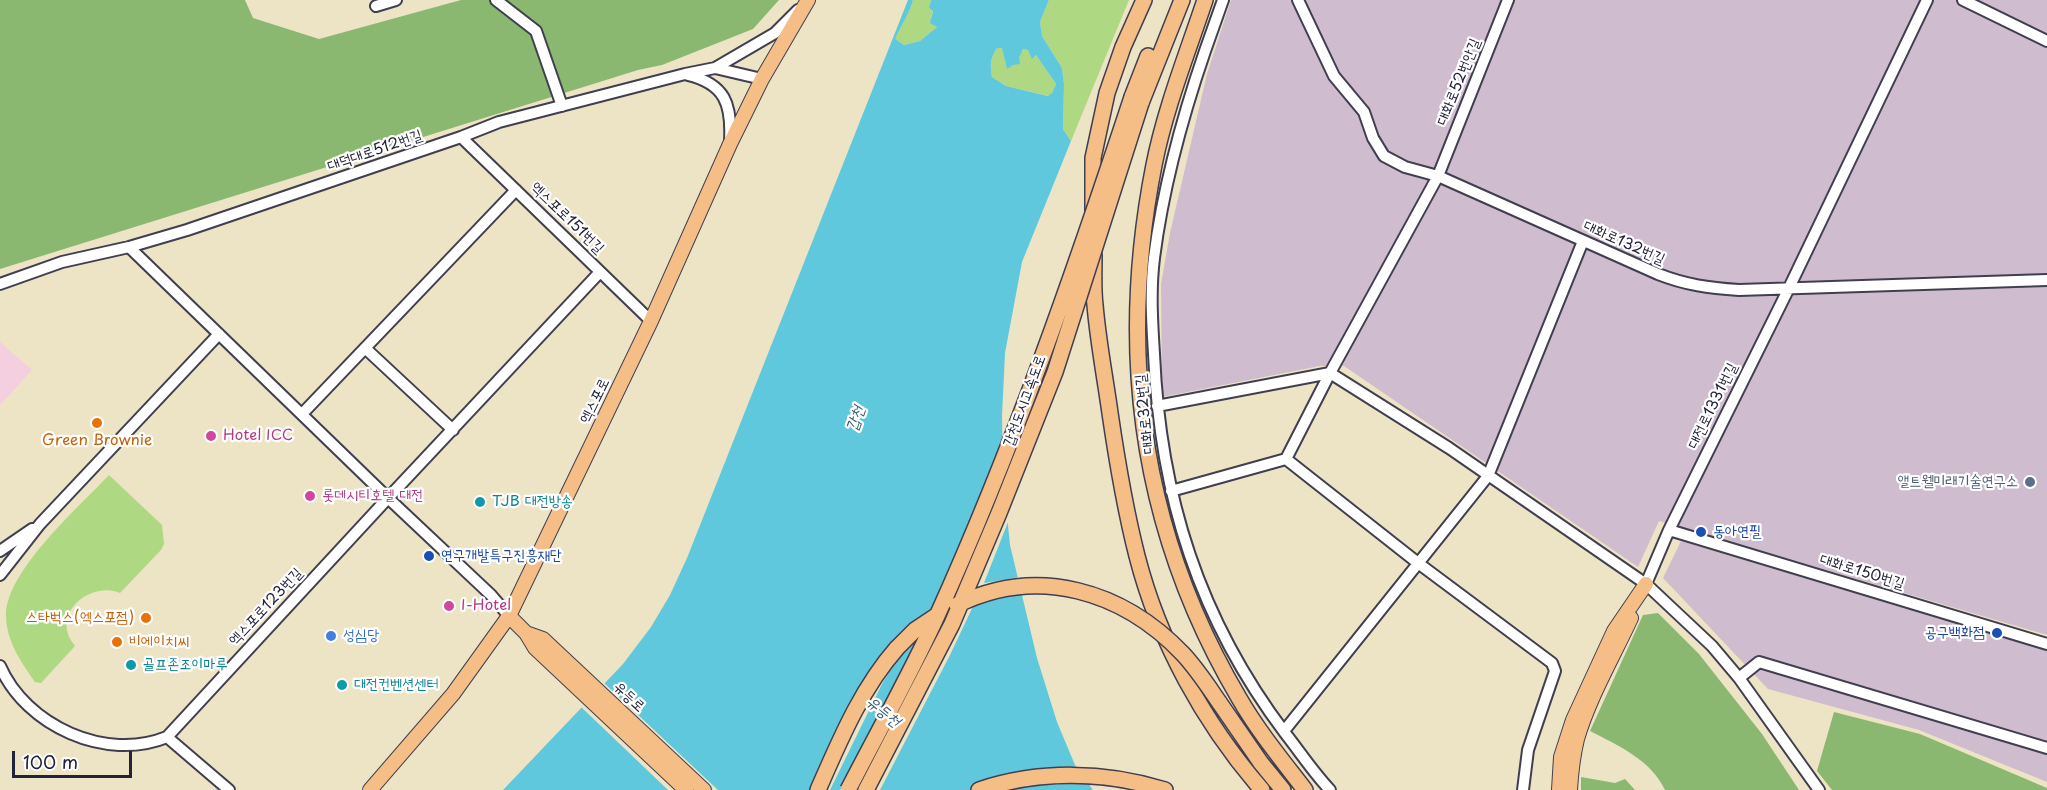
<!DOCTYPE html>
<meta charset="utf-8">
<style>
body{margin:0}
#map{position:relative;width:2047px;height:790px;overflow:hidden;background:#ece4c5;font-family:"Playpen Sans",sans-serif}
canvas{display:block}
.scale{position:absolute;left:12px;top:751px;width:120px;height:27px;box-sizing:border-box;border:3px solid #22223b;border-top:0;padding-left:8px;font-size:18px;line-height:21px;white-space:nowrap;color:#22223b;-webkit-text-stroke:4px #fff;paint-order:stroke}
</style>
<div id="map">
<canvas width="2047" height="790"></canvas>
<div class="scale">100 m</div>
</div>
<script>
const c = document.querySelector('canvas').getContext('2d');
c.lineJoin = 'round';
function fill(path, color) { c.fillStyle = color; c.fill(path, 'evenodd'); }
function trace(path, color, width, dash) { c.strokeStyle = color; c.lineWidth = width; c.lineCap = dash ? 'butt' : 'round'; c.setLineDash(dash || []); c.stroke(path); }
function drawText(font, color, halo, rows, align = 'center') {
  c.font = font + ' "Playpen Sans","Poor Story",sans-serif'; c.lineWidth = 4.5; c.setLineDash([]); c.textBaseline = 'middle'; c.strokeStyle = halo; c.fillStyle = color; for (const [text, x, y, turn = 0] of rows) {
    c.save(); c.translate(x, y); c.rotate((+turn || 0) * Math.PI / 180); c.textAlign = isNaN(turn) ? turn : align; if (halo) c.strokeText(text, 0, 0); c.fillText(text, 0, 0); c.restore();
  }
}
fill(new Path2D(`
 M 0,342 L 32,370 L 0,405 Z`), '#f3cfe0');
fill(new Path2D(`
 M 1231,0 L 2047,0 L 2047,635 L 1659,521 L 1638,567 L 1344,366 L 1320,366 L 1162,397 L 1161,284 L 1170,233 L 1207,74 Z
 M 1681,541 L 2047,651 L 2047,782 L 1919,730 L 1768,689 L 1663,578 Z`), '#cfbdcf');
fill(new Path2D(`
 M 913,0 L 931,0 L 929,8 L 933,11 L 931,17 L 937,27 L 920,41 L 904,45 L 894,39 C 901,25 909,15 913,0 Z
 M 1049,0 L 1129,0 L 1071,141 L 1063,129 L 1064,84 L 1062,68 L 1042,36 L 1040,22 Z
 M 1002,47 L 1007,68 L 1019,58 L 1023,49 L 1028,50 L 1032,58 L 1036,55 L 1056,84 L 1052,93 L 1049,96 L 1006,86 L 992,77 C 990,66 990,58 997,48 Z
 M 109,475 L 162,525 L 164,544 L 161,550 L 120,593 C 96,582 59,605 68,634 C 69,638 73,643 75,646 L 41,683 L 35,682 C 21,662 6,641 6,615 C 6,571 79,507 109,475 Z`), '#afd883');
fill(new Path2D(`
 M 0,0 L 245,0 L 253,18 L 319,39 L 461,0 L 779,0 L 753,29 L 662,65 L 638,70 L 0,269 Z
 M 1658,613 L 1699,654 L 1762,734 L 1799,790 L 1665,790 C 1651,760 1619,746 1590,731 L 1643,615 Z
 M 1834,712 L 1920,734 L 2047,788 L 2047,790 L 1832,790 L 1817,771 Z
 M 1581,777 L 1615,783 L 1625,779 L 1635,790 L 1581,790 Z`), '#8bb871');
fill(new Path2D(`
 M 908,0 L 913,0 C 909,15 901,25 895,39 L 904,45 L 920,41 L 937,27 L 930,23 L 933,11 L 929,8 L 931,0 L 1049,0 L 1040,22 L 1042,36 L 1062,68 L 1064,84 L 1063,129 L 1071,141 L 1022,262 L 1005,353 L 1002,416 L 1003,477 L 1010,545 L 1037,658 L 1057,722 L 1075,765 L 1093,790 L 503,790 L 623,664 L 651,627 L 670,595 L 687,558 ZM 997,48 L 1002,48 L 1007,69 L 1013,65 L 1020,64 L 1019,58 L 1023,49 L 1028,50 L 1032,59 L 1036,55 L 1056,84 L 1052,93 L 1048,96 L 1006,86 L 992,77 C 990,66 990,58 997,48 Z`), '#60c8dc');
fill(new Path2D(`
 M 1005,431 L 1010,517 L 984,583 L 1020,577 L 1023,591 L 976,600 L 950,655 L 880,790 L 841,790 L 921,634 L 897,660 L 882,684 L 830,790 L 816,790 L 869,683 L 930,614 L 960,547 Z
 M 602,681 L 718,790 L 668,790 L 579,705 Z`), '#ece4c5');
const minor = new Path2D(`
 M 496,0 L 536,31 L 562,106
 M 1223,0 C 1217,17 1211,34 1205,51 C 1182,118 1163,188 1154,258 C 1150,290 1152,322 1154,354 C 1160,496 1199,619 1285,733 C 1300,752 1313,772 1330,790
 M 1298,0 L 1334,76 L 1364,112 L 1373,138 L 1384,156 L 1405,167 L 1438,176 L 1658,274 C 1686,285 1709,288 1739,290 L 2047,280
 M 1508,0 L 1438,176 L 1330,373 L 1286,459 L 1418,563 L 1552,663 L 1555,671 L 1528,750 L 1523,790
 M 1963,0 L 2047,41
 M 376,6 L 396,0
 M 715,68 L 775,33 L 798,10
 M 688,75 C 725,84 732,104 730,141
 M 461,137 L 651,321
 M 129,247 L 388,498 L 491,595 L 509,616
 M 0,284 L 62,262 L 129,247 L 187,230 L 461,137 L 499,122 L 685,74 L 715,68 L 762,79
 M 365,348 L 453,430
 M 1157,406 L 1330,373 L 1449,448 L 1646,584 L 1712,646 L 1739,678 L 1819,790
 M 302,414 L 516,190
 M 1171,491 L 1286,459
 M 1669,530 L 2047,644
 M 0,551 L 32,529
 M 0,575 L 40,524 L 219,334
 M 1646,584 L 1669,530 L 1788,290 L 1927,0
 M 0,666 C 26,726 106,762 167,737 L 388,498 L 600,272
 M 1739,678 L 1759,662 L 2047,748
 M 1284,731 L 1488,476 L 1583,241
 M 167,737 L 229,790`);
const major = new Path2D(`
 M 509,616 L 526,633 L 535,648 L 686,790
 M 526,633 L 543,639 L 704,790
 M 370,790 L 453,694 L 509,616 L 651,321 L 730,144 L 762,79 L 808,0
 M 1559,790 L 1561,757 L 1573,720 L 1614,631 L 1646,584
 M 1570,790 C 1571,773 1573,756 1577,739 C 1589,698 1613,657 1631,618`);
const highway = new Path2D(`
 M 1205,0 C 1187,54 1165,109 1154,165 C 1117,353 1141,532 1239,698 C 1258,731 1282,760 1305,790
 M 1132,97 L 1148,56
 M 1141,103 L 1182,0
 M 1093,210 L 1093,158 L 1107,93 L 1123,47 L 1144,0
 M 1094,255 C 1094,272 1093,289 1095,305 C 1098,341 1105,377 1110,413 C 1117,461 1125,509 1137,556 C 1159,642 1204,723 1262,790
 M 1219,702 L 1261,763 L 1283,790
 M 818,790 C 840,740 861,689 897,648
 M 979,790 C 1039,770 1105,771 1165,790`);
trace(minor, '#403f50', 14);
trace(major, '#403f50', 16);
trace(highway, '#403f50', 18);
trace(minor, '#fff', 10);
trace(major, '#f6be87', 14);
trace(highway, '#f6be87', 15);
const highwayBridge = new Path2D(`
 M 957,605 C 1038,565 1123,591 1183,654 C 1197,669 1208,686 1219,702
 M 897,648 L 915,630 L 936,616
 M 848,790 C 878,732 910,675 937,616 C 1013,448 1074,273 1132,97
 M 866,790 L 952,624 L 999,513 L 1055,372 L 1141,103`);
trace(highwayBridge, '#403f50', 18, []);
trace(highwayBridge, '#f6be87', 15);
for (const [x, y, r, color] of [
 [97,423,6,"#e8710a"],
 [211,436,6,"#d1479c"],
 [2030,482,6,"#5c6f8a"],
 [310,496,6,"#d1479c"],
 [480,502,6,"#0f9aa8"],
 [1701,532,6,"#1a4fb4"],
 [429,556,6,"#1a4fb4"],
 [449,606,6,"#d1479c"],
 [146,618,6,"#e8710a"],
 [1997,633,6,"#1a4fb4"],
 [331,636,6,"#3f7fe0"],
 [117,642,6,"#e8710a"],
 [131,665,6,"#0f9aa8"],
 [342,685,6,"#0f9aa8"]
]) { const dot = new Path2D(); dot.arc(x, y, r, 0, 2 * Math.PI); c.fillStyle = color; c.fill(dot); trace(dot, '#fff', 2); }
drawText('15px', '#22223b', '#fff', [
 ["대화로52번안길",1459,82,-68],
 ["대덕대로512번길",375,151,-19],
 ["엑스포로151번길",567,218,44],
 ["대화로132번길",1624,243,24],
 ["엑스포로",595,401,-64],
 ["갑천도시고속도로",1025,401,-70],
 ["대전로1331번길",1713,406,-64],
 ["대화로32번길",1145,414,-96],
 ["대화로150번길",1862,572,17],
 ["엑스포로123번길",266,607,-47],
 ["유등로",629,697,43]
]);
drawText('15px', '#b23c85', '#fff', [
 ["Hotel ICC",223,436],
 ["롯데시티호텔 대전",322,496],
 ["I-Hotel",461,606]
], 'left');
drawText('15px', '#c56008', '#fff', [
 ["Green Brownie",97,441],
 ["스타벅스(엑스포점)",134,618,"right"],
 ["비에이치씨",129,642,"left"]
]);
drawText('15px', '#4e5e75', '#fff', [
 ["앨트웰미래기술연구소",2018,482]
], 'right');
drawText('15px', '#0d838f', '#fff', [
 ["TJB 대전방송",492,502],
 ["골프존조이마루",143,665],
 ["대전컨벤션센터",354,685]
], 'left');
drawText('15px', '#164399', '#fff', [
 ["동아연필",1713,532],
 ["연구개발특구진흥재단",441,556],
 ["공구백화점",1985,633,"right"]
], 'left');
drawText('15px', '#366cbe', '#fff', [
 ["성심당",343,636]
], 'left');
drawText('italic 16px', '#385c73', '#fff', [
 ["갑천",856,419,-71],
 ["유등천",883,712,39]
]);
</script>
